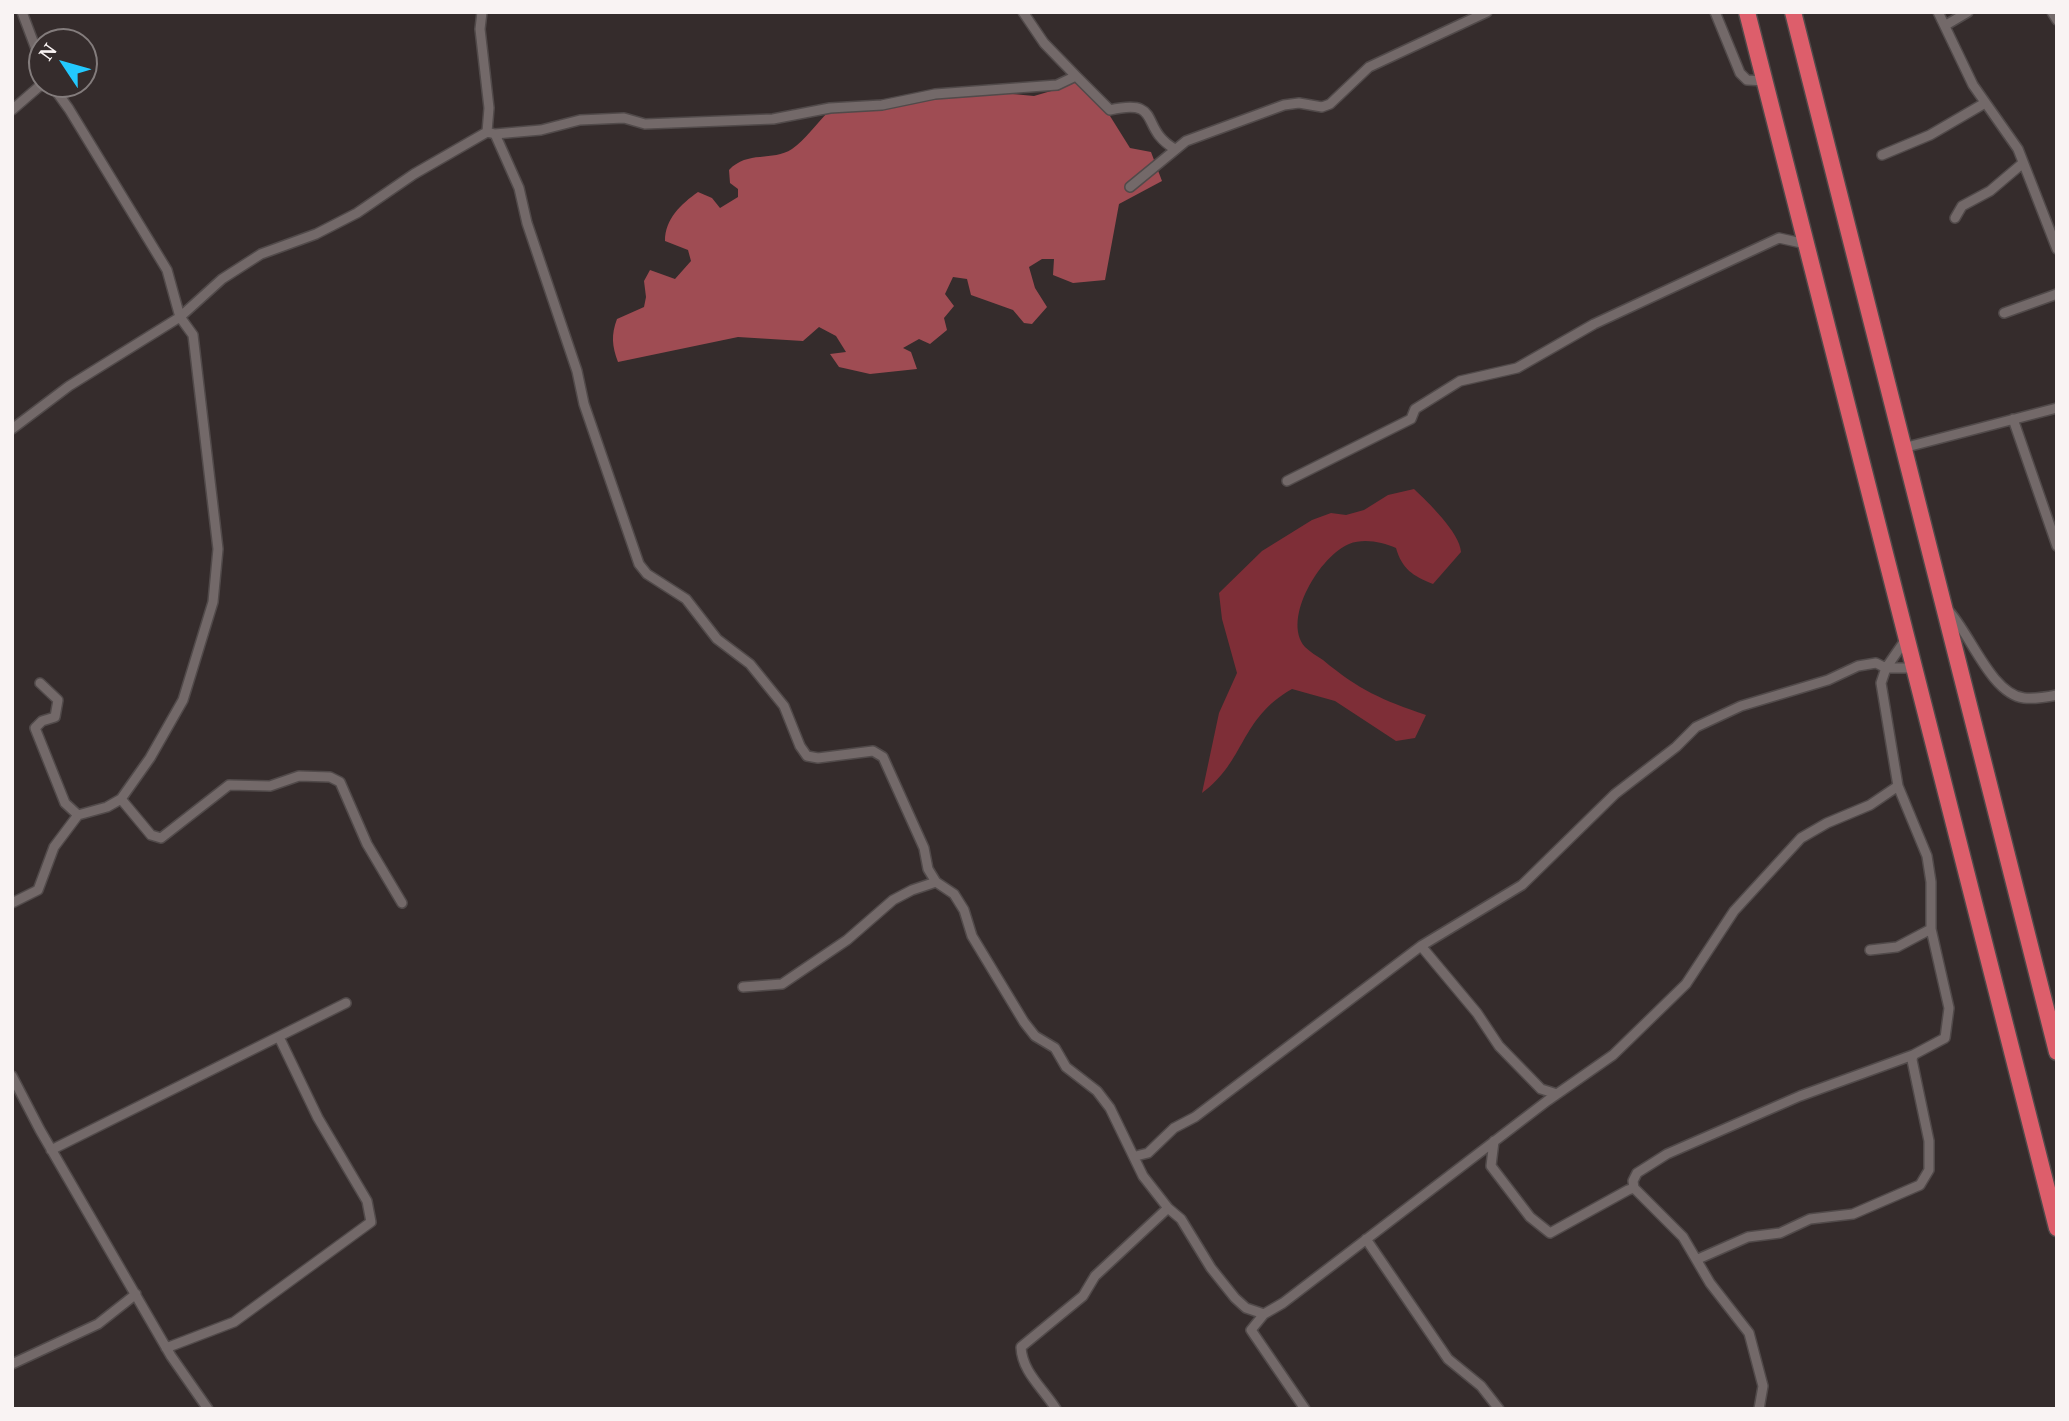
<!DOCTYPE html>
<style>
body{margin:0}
#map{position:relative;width:2069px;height:1421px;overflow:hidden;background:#352c2c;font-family:"Noto Serif",serif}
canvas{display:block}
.frame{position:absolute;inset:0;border:14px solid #f9f3f3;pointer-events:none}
.north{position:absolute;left:28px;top:28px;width:70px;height:70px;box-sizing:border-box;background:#352c2c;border:2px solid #837c7c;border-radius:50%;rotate:306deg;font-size:19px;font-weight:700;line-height:28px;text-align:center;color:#f9f3f3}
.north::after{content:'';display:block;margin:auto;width:24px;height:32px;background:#23c9fe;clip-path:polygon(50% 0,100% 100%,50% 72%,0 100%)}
</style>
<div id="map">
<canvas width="2069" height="1421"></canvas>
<div class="frame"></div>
<div class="north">N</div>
</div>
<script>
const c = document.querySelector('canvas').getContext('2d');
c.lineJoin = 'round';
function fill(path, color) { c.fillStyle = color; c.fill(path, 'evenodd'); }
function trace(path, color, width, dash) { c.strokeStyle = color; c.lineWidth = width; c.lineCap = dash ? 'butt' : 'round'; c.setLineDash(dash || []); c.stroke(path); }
fill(new Path2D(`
 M 1075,79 L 1105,108 L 1130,148 L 1151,152 L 1162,181 L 1119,204 L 1105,280 L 1073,283 L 1053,275 L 1054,259 L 1042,259 L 1029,267 L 1035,288 L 1047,307 L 1032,324 L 1024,323 L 1013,310 L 971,295 L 967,279 L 953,277 L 945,294 L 954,306 L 944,318 L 947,330 L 930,344 L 919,339 L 903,348 L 911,352 L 917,369 L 870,374 L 839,367 L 830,354 L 846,352 L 836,336 L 819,327 L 803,341 L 738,337 L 618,362 C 612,346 611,335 617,319 L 644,307 L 646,297 L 644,281 L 650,270 L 675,279 L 691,261 L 688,250 L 665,241 C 665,219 681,204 698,192 L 712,198 L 720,208 L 738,197 L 738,189 L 730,183 L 729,170 C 748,150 772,162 792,149 C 805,140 817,123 828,112 L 881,110 L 911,100 L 1002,93 L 1034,96 L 1058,89 Z`), '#9f4c53');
fill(new Path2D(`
 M 1414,489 C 1428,502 1460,533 1461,552 L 1433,584 C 1413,576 1402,569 1396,548 C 1382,542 1364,538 1349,544 C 1321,555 1281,619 1305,647 C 1310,652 1317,656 1323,660 C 1359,690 1382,700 1426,715 L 1415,738 L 1396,741 L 1335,701 L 1292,689 C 1239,719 1246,761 1202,793 L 1219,713 L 1237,673 L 1222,619 L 1219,593 L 1262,551 L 1312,520 L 1331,513 L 1346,515 L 1364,510 L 1388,495 Z`), '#7e2e37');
const minor = new Path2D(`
 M 22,12 L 42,65
 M 482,12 L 480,29 L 489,108 L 487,132
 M 1023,12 L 1044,43 L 1076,76
 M 1715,12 L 1740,73 L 1747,80 L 1765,81
 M 1938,12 L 1973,85 L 2018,149 L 2057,249
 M 2052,12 L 2057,20
 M 1946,25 L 1968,12
 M 12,110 L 42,84
 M 495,134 L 541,130 L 580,120 L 624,118 L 645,124 L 773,119 L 830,108 L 882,105 L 935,94 L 1057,85 L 1076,76 L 1110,110 C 1164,98 1138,128 1175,149
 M 1882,155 L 1930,135 L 1985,103
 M 1130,187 L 1186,141 L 1284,105 L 1299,103 L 1322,107 L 1330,104 L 1369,67 L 1487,12
 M 1955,218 L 1962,206 L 1990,191 L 2023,163
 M 2004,313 L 2057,294
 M 2013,419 L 2057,546
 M 12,429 L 69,386 L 180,317 L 222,279 L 261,254 L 316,234 L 357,213 L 414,174 L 487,132 L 495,134 L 519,188 L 527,223 L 577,371 L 584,404 L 639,564 L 647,574 L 686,599 L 717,639 L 750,664 L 784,706 L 800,746 L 807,756 L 818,758 L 873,751 L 883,757 L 924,848 L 928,869 L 936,882 L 954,894 L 964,910 L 972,936 L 1024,1022 L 1035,1036 L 1055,1048 L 1066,1067 L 1097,1091 L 1110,1108 L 1143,1176 L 1168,1208 L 1181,1219 L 1211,1268 L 1235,1298 L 1246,1308 L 1264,1314 L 1283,1303 L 1547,1101 L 1613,1055 L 1686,984 L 1734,911 L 1801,838 L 1827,823 L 1870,805 L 1898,786 L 1881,683 L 1886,668 L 1906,639
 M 1903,448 L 2057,408
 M 1287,481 L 1411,419 L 1415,409 L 1460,381 L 1517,368 L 1594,324 L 1779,238 L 1806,244
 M 1948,610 C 1970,633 1991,694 2024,698 C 2034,699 2047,697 2057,695
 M 40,683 L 58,700 L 55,717 L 42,721 L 35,728 L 65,803 L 78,815
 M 121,799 L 151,835 L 161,838 L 229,785 L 270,786 L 299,776 L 330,777 L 340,782 L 367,844 L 402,903
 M 12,903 L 38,890 L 54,847 L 78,815 L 107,807 L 121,799 L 150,758 L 183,700 L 213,602 L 218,549 L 193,335 L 180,317 L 167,270 L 69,109 L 51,84
 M 1421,946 L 1522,885 L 1615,794 L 1676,747 L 1696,727 L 1741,706 L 1828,680 L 1858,666 L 1876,663 L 1886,668 L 1915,668
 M 1870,950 L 1897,947 L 1931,929
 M 743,987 L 782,984 L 847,940 L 893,900 L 912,890 L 936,882
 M 12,1076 L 40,1130 L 171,1356 L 208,1409
 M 1494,1141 L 1491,1166 L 1530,1217 L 1550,1233 L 1628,1190 L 1634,1188 L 1683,1237 L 1710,1283 L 1749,1333 L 1763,1386 L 1759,1409
 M 51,1150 L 346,1003
 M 1136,1156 L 1148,1153 L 1174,1128 L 1195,1117 L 1421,946 L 1477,1013 L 1499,1046 L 1541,1089 L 1557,1094
 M 1634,1188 L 1633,1181 L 1637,1173 L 1667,1154 L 1800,1096 L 1913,1055
 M 1366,1239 L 1448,1359 L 1481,1386 L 1499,1409
 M 1698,1259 L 1748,1237 L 1780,1233 L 1810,1219 L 1853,1214 L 1920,1185 L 1929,1170 L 1929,1141 L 1912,1060 L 1913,1055 L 1945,1038 L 1949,1008 L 1931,929 L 1931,882 L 1927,856 L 1898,786
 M 1264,1314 L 1251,1330 L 1305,1409
 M 166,1348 L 234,1322 L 371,1222 L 367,1201 L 318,1118 L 279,1037
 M 12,1364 L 98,1324 L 136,1294
 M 1056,1409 C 1043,1388 1022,1372 1021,1347 L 1083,1296 L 1095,1276 L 1168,1208`);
const motorway = new Path2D(`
 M 1747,12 L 2057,1228
 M 1793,12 L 2057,1052`);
trace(minor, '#514a4a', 12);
trace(motorway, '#514a4a', 19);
trace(minor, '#736969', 9);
trace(motorway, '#dd5e6b', 16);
</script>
